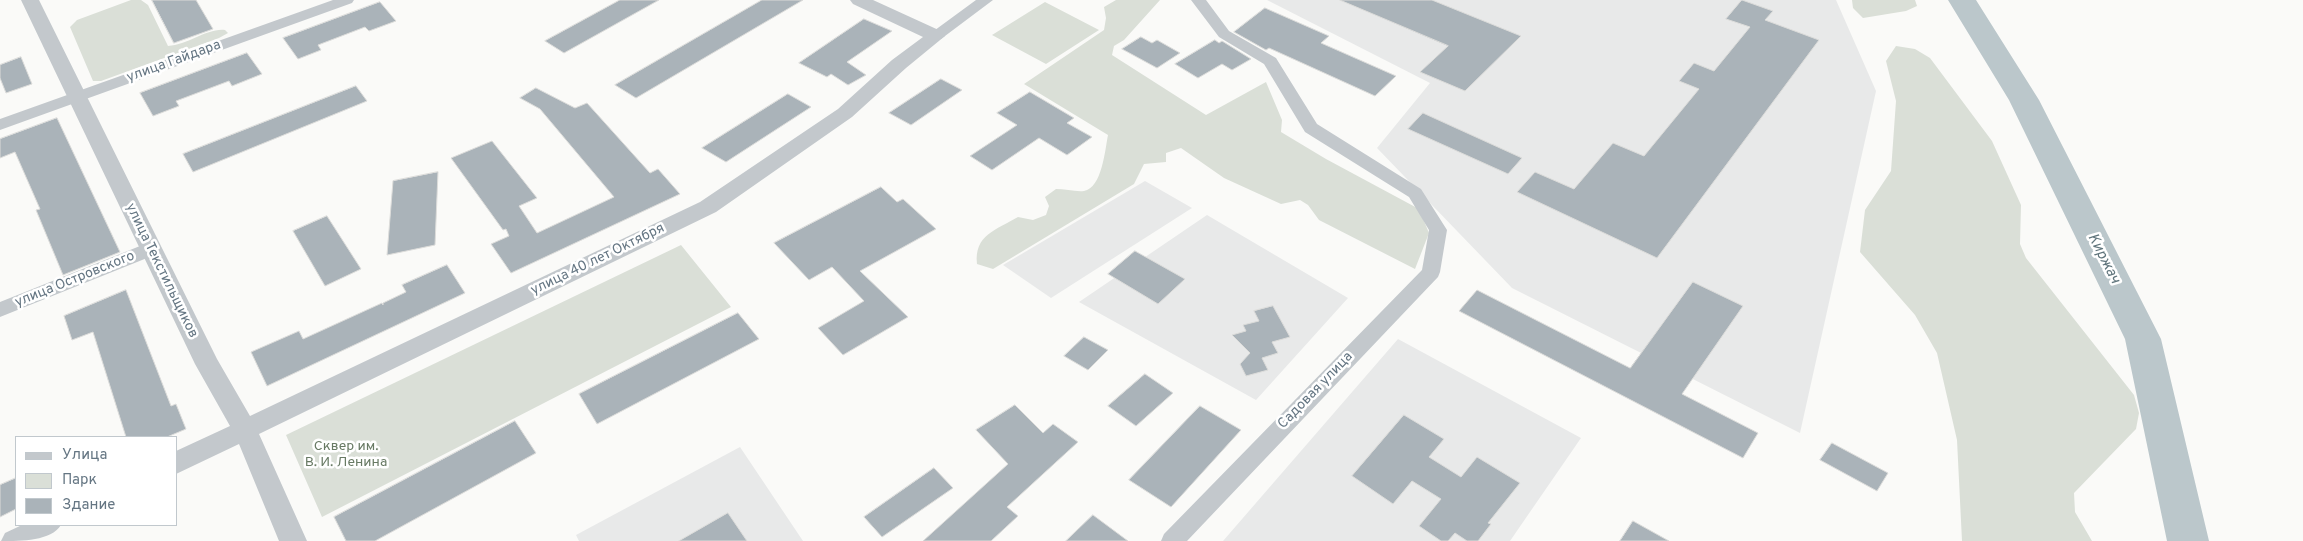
<!DOCTYPE html>
<meta charset="utf-8">
<style>
body{margin:0}
#map{position:relative;width:2303px;height:541px;overflow:hidden;background:#fafaf8;font-family:Overpass,sans-serif}
canvas{display:block}
.legend{position:absolute;left:15px;top:436px;width:162px;height:90px;box-sizing:border-box;background:#fff;border:1px solid #c1c8cd;margin:0;padding:6px 9px;list-style:none;font-size:15px;color:#657683}
.legend li{display:flex;align-items:center;gap:10px;height:25px}
.legend b{width:25px;border:1px solid #c1c8cd}
</style>
<div id="map">
<canvas width="2303" height="541"></canvas>
<ul class="legend">
<li><b style="height:6px;background:#c3c8cc"></b>Улица</li>
<li><b style="height:14px;background:#dadfd7"></b>Парк</li>
<li><b style="height:14px;background:#aab3b9"></b>Здание</li>
</ul>
</div>
<script>
const c = document.querySelector('canvas').getContext('2d');
c.lineJoin = 'round';
function fill(path, color) { c.fillStyle = color; c.fill(path, 'evenodd'); }
function trace(path, color, width, dash) { c.strokeStyle = color; c.lineWidth = width; c.lineCap = dash ? 'butt' : 'round'; c.setLineDash(dash || []); c.stroke(path); }
function drawText(font, color, halo, rows, align = 'center') {
  c.font = font + ' Overpass,sans-serif'; c.lineWidth = 5; c.setLineDash([]); c.textBaseline = 'middle'; c.strokeStyle = halo; c.fillStyle = color; for (const [text, x, y, turn = 0] of rows) {
    c.save(); c.translate(x, y); c.rotate((+turn || 0) * Math.PI / 180); c.textAlign = isNaN(turn) ? turn : align; if (halo) c.strokeText(text, 0, 0); c.fillText(text, 0, 0); c.restore();
  }
}
fill(new Path2D(`
 M 1267,0 L 1836,0 L 1876,91 L 1800,433 L 1512,288 L 1377,148 L 1430,83 Z
 M 1145,181 L 1192,208 L 1051,298 L 1003,265 Z
 M 1207,215 L 1348,298 L 1256,400 L 1079,302 Z
 M 1398,339 L 1581,438 L 1510,541 L 1223,541 Z
 M 740,447 L 803,541 L 579,541 L 576,535 Z`), '#e8e9e9');
fill(new Path2D(`
 M 131,0 L 141,0 L 148,5 L 168,46 C 188,45 207,28 225,30 L 228,33 L 219,38 L 101,81 L 93,81 L 70,27 L 77,20 Z
 M 1116,0 L 1160,0 L 1124,40 L 1114,46 L 1112,55 L 1206,115 L 1266,82 L 1282,120 L 1281,132 L 1326,159 L 1419,209 L 1429,233 L 1415,269 L 1319,220 L 1308,205 L 1300,200 L 1281,204 L 1224,178 L 1181,148 L 1166,153 L 1166,162 L 1144,164 L 1134,184 L 993,269 L 977,264 C 974,235 996,230 1018,217 L 1033,220 L 1046,215 L 1049,206 L 1045,197 L 1056,189 C 1065,189 1076,192 1084,191 C 1102,188 1105,150 1108,135 L 1024,84 L 1104,30 L 1106,18 L 1104,7 Z
 M 1852,0 L 1915,0 L 1917,6 L 1906,11 L 1863,18 L 1853,8 Z
 M 1045,2 L 1099,30 L 1046,64 L 992,35 Z
 M 1896,46 L 1915,49 L 1930,58 L 1992,141 L 2021,205 L 2020,244 L 2026,258 L 2134,395 L 2139,413 L 2136,429 L 2074,493 L 2075,512 L 2092,541 L 1962,541 L 1957,440 L 1937,353 L 1915,315 L 1860,252 L 1865,210 L 1891,171 L 1896,101 L 1886,61 Z
 M 681,245 L 731,307 L 322,517 L 286,435 Z`), '#dadfd7');
fill(new Path2D(`
 M 1948,0 L 1976,0 L 2039,100 L 2161,339 L 2209,541 L 2167,541 L 2125,339 L 2009,100 Z`), '#bbc7cb');
const building = new Path2D(`
 M 152,0 L 196,0 L 213,29 L 174,43 Z
 M 620,0 L 659,0 L 564,53 L 545,41 Z
 M 762,0 L 803,0 L 636,98 L 615,85 Z
 M 1340,0 L 1432,0 L 1521,36 L 1465,91 L 1420,72 L 1448,46 Z
 M 1742,0 L 1773,11 L 1765,20 L 1819,40 L 1657,258 L 1517,192 L 1535,172 L 1574,189 L 1613,143 L 1644,156 L 1699,89 L 1679,81 L 1694,63 L 1714,71 L 1750,27 L 1726,19 Z
 M 380,2 L 396,21 L 369,31 L 365,27 L 318,45 L 321,50 L 298,59 L 283,38 Z
 M 1265,8 L 1329,36 L 1321,43 L 1396,76 L 1375,96 L 1269,48 L 1266,50 L 1234,32 Z
 M 864,19 L 892,31 L 847,62 L 866,75 L 848,85 L 831,74 L 827,77 L 799,63 Z
 M 1141,37 L 1152,43 L 1157,40 L 1180,53 L 1157,68 L 1122,49 Z
 M 1215,40 L 1219,43 L 1222,41 L 1251,59 L 1232,70 L 1222,64 L 1198,78 L 1175,64 Z
 M 247,53 L 262,74 L 232,86 L 229,81 L 176,101 L 179,106 L 153,116 L 140,93 Z
 M 21,57 L 32,84 L 6,93 L 0,78 L 0,65 Z
 M 941,79 L 962,90 L 911,125 L 889,113 Z
 M 356,86 L 367,101 L 193,172 L 183,154 Z
 M 536,88 L 575,108 L 587,103 L 650,173 L 658,169 L 680,194 L 511,273 L 491,244 L 509,236 L 506,229 L 503,230 L 451,158 L 492,141 L 537,198 L 519,206 L 537,233 L 614,197 L 540,109 L 520,98 Z
 M 1030,92 L 1074,118 L 1067,123 L 1092,137 L 1067,155 L 1039,138 L 992,170 L 970,156 L 1017,125 L 997,113 Z
 M 788,94 L 811,107 L 726,162 L 702,148 Z
 M 1423,113 L 1522,158 L 1508,174 L 1408,129 Z
 M 57,118 L 120,252 L 63,275 L 36,210 L 40,209 L 15,152 L 0,158 L 0,139 Z
 M 438,172 L 435,245 L 387,255 L 393,181 Z
 M 881,187 L 897,202 L 903,199 L 936,229 L 860,271 L 908,317 L 843,355 L 818,328 L 864,301 L 832,267 L 809,280 L 774,243 Z
 M 327,216 L 361,269 L 325,286 L 293,231 Z
 M 1135,251 L 1185,279 L 1158,304 L 1108,274 Z
 M 447,265 L 465,293 L 267,386 L 251,352 L 299,331 L 303,339 L 382,303 L 383,305 L 383,303 L 406,292 L 402,285 Z
 M 1693,282 L 1743,306 L 1682,394 L 1758,433 L 1743,458 L 1459,311 L 1477,290 L 1630,368 Z
 M 126,290 L 171,406 L 176,404 L 186,429 L 167,437 L 126,437 L 93,332 L 72,340 L 64,316 Z
 M 1273,306 L 1290,337 L 1272,342 L 1278,353 L 1262,358 L 1268,370 L 1246,376 L 1240,364 L 1250,353 L 1232,335 L 1246,331 L 1243,325 L 1259,321 L 1254,311 Z
 M 738,313 L 759,339 L 597,424 L 579,394 Z
 M 1084,337 L 1108,350 L 1088,370 L 1064,356 Z
 M 1145,374 L 1173,393 L 1136,426 L 1108,406 Z
 M 1015,405 L 1043,433 L 1053,424 L 1078,442 L 1007,507 L 1018,516 L 991,541 L 923,541 L 1008,464 L 976,430 Z
 M 1200,406 L 1241,430 L 1171,507 L 1129,480 Z
 M 1404,415 L 1444,439 L 1429,457 L 1461,477 L 1477,457 L 1520,483 L 1488,523 L 1491,524 L 1478,541 L 1467,541 L 1455,533 L 1448,541 L 1441,541 L 1419,526 L 1441,499 L 1412,481 L 1393,504 L 1352,476 Z
 M 515,421 L 536,453 L 375,541 L 346,541 L 334,517 Z
 M 1832,443 L 1888,473 L 1877,491 L 1820,460 Z
 M 934,468 L 953,488 L 882,537 L 864,517 Z
 M 16,478 L 16,509 L 0,517 L 0,485 Z
 M 728,513 L 747,541 L 679,541 Z
 M 1093,515 L 1128,541 L 1066,541 Z
 M 1633,521 L 1669,541 L 1620,541 Z`);
fill(building, '#aab3b9');
trace(building, '#dcdcda', 1);
fill(new Path2D(`
 M 333,0 L 354,0 L 352,3 L 0,130 L 0,119 Z
 M 976,0 L 993,0 L 941,39 L 931,39 L 928,36 L 931,33 Z
 M 1191,0 L 1206,0 L 1229,31 L 1276,58 L 1317,124 L 1421,189 L 1447,230 L 1440,272 L 1438,277 L 1187,541 L 1161,541 L 1164,534 L 1422,270 L 1429,230 L 1409,197 L 1305,132 L 1264,64 L 1219,37 Z
 M 150,242 L 157,244 L 159,249 L 157,254 L 0,317 L 0,302 Z`), '#c3c8cc');
fill(new Path2D(`
 M 21,0 L 39,0 L 217,359 L 250,416 L 700,202 L 838,109 L 892,60 L 923,37 L 853,4 L 850,0 L 873,0 L 943,32 L 945,36 L 906,68 L 852,117 L 716,212 L 259,434 L 307,541 L 279,541 L 239,444 L 176,474 L 176,451 L 230,426 L 195,364 Z
 M 22,525 L 61,525 C 51,541 22,541 1,541 L 5,533 Z`), '#c3c8cc');
drawText('14px', '#657683', '#fff', [
 ["улица Гайдара",174,62,-20],
 ["улица 40 лет Октября",598,260,-26],
 ["улица Текстильщиков",161,271,64],
 ["улица Островского",75,280,-22],
 ["Садовая улица",1316,391,-46]
]);
drawText('14px', '#687a64', '#fff', [
 ["Сквер им.",346,447],
 ["В. И. Ленина",346,463]
]);
drawText('italic 15px', '#60757c', '#fff', [
 ["Киржач",2103,259,63]
]);
</script>
